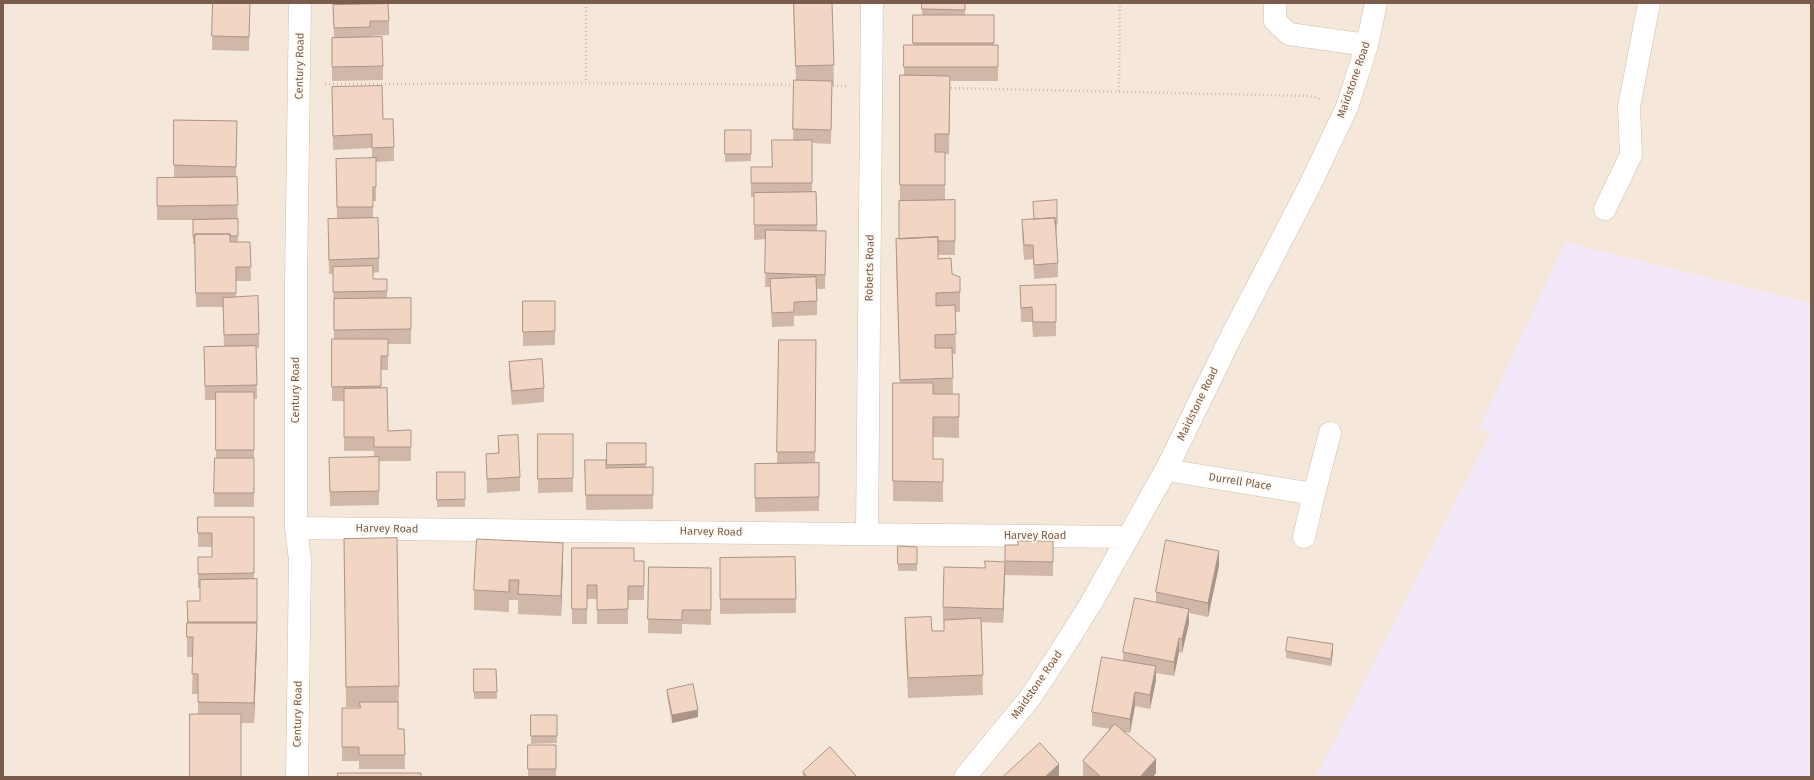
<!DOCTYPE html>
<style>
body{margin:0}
#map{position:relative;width:1814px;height:780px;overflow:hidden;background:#fdf6ec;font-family:"Fira Sans",sans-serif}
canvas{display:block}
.frame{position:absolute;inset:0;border:4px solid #7a5c4d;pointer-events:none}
</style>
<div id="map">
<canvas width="1814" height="780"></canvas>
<div class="frame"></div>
</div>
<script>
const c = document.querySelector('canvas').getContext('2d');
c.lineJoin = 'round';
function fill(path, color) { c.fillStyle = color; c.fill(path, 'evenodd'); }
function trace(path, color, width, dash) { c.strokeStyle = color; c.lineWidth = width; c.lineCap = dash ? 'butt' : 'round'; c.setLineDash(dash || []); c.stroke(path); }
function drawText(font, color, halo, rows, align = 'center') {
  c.font = font + ' "Fira Sans",sans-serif'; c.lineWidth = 3.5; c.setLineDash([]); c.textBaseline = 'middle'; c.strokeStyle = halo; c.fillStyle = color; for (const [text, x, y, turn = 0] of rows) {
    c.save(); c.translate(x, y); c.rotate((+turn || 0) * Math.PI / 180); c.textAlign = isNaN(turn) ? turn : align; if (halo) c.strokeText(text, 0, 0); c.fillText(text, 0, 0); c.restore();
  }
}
fill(new Path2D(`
 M 3,3 L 1811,3 L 1811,777 L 3,777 Z`), '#f5e8da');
fill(new Path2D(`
 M 1565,242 L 1811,303 L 1811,777 L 1316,777 L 1491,432 L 1479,429 Z`), '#f3e8fa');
const minor = new Path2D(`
 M 1275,3 L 1275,21 L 1289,34 L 1367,45
 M 1605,209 L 1631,155 L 1629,107 L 1649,3
 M 1166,470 L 1314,494
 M 296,528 L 1127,537
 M 867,534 L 872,3
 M 1304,537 L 1314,494 L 1330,433
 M 297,777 L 300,560 L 296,528 L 296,281 L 300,3
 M 965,777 L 1030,698 L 1061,651 L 1090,605 L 1166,470 L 1232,335 L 1309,187 L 1347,107 L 1367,45 L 1376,3`);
trace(minor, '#d1beb0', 23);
trace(new Path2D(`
 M 586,3 L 586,83
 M 325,84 L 586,83 L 796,85
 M 829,86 L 846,86
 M 947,88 L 1310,96 L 1321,99
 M 1119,91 L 1120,3`), '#d9b8a5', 2.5, [1, 3]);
trace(minor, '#fff', 22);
fill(new Path2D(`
 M 213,3 L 250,3 L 249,51 L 212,50 Z
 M 793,3 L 832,3 L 834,85 L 832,85 L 831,144 L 812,143 L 812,192 L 816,192 L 817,231 L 826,245 L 825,289 L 817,289 L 817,315 L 794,316 L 794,326 L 772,327 L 770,287 L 765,287 L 766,239 L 754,240 L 754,197 L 751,197 L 751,167 L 772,167 L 793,140 L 794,80 L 796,80 Z
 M 922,3 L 965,3 L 965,15 L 994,15 L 994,45 L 998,45 L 998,81 L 950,81 L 949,154 L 945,154 L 945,200 L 955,200 L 955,255 L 938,255 L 938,259 L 952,274 L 960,292 L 960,312 L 955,312 L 956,354 L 952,354 L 953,394 L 959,394 L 959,438 L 933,437 L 933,459 L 943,459 L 943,502 L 893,501 L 893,383 L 900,383 L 896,259 L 896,239 L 899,239 L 900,201 L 900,75 L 904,75 L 904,45 L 913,45 L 913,15 L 922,15 Z
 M 333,5 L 389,21 L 389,35 L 370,36 L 370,37 L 383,66 L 383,80 L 332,81 L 332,38 L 334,38 Z
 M 332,101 L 383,119 L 394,147 L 394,161 L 376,162 L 376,201 L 373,201 L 373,219 L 379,258 L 379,272 L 373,273 L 373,279 L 387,279 L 387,298 L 411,298 L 411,344 L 388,344 L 388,370 L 381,370 L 381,388 L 388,431 L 411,430 L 411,461 L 379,461 L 379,505 L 330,506 L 329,458 L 374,457 L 374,451 L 344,451 L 344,401 L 332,401 L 332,339 L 334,339 L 333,274 L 329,274 L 328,233 L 337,219 L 336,159 L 372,158 L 372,148 L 333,150 Z
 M 174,120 L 237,121 L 236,177 L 237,177 L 238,242 L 250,242 L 251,281 L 236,281 L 236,297 L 259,334 L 259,348 L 256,348 L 257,399 L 254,399 L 254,507 L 214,507 L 215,458 L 216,458 L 216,400 L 205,400 L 204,347 L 224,347 L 223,307 L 196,307 L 195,244 L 193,244 L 193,220 L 207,220 L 157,220 L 157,178 L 174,178 Z
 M 725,130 L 751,154 L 751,161 L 725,162 Z
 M 1034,219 L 1057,224 L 1057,231 L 1056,231 L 1058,263 L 1058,277 L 1034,279 L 1033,259 L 1024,260 L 1022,234 L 1022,220 Z
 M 1020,286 L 1056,322 L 1056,336 L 1033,337 L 1032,322 L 1021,322 Z
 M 523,301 L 555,301 L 555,345 L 523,346 Z
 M 779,340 L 816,340 L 815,463 L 819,463 L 819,511 L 755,512 L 755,464 L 777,463 Z
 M 509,362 L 544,388 L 544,402 L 512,405 L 509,376 Z
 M 538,434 L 573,434 L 573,492 L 538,493 Z
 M 498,436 L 520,477 L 520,491 L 487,493 L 486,454 L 498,453 Z
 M 607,443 L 646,443 L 646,467 L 653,467 L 653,509 L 586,510 L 585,460 L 607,468 Z
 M 437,472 L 465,499 L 465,507 L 437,507 Z
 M 198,517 L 254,517 L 254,579 L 257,579 L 257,644 L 254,723 L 241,723 L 198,714 L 198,694 L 192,694 L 193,657 L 187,657 L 187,601 L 200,601 L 200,588 L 198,588 L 198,557 L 212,557 L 212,547 L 198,547 Z
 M 344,539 L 399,686 L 398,729 L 404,729 L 405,769 L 359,769 L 359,761 L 342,761 L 342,708 L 360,708 L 360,707 L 346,707 Z
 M 1053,541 L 1053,576 L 1005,575 L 1003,623 L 981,622 L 983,695 L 908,698 L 905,638 L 905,618 L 932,631 L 944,631 L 944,621 L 943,621 L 943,607 L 985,568 L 1005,562 L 1018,545 Z
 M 898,546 L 917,547 L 917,571 L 898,571 Z
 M 572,548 L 634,561 L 644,561 L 644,600 L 628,600 L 628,624 L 597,624 L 597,599 L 587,599 L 587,624 L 572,624 Z
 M 795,557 L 796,613 L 720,614 L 720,558 Z
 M 563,563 L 561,616 L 518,614 L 518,600 L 509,600 L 509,612 L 474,610 L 474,590 Z
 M 1219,566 L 1208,617 L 1189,613 L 1189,623 L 1182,653 L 1179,652 L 1174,676 L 1156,673 L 1156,680 L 1150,709 L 1135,706 L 1130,733 L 1125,732 L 1156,773 L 1153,777 L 1085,777 L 1083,775 L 1083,761 L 1110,729 L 1092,726 L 1092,712 L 1123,660 L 1123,652 L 1156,602 L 1156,592 Z
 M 649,567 L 711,568 L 711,625 L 682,624 L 682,634 L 648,633 Z
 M 1286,651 L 1333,651 L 1331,666 L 1286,658 Z
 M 474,669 L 496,669 L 497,699 L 474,699 Z
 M 667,690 L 698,717 L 672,723 L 667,697 Z
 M 531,715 L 557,715 L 557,743 L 531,744 Z
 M 556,745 L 556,776 L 528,776 L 528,769 Z
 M 803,772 L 857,777 L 803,777 Z`), '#d1b7a8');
fill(new Path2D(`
 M 563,543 L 563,563 L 561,616 L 561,596 Z
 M 1219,551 L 1219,566 L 1208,617 L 1208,603 Z
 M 1005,562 L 1005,576 L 1003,623 L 1003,609 Z
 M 1189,609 L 1189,623 L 1182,653 L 1182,639 Z
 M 257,623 L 257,644 L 254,723 L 254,703 Z
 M 1179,638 L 1179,652 L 1174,676 L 1174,662 Z
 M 1333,644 L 1333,651 L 1331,666 L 1331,659 Z
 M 1156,666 L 1156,680 L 1150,709 L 1150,695 Z
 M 1135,692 L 1135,706 L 1130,733 L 1130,719 Z
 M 698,710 L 698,717 L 672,723 L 672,715 Z
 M 1156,759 L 1156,773 L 1153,777 L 1140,777 Z
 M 1059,764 L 1059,777 L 1045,777 Z`), '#aa9588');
const building = new Path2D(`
 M 213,3 L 250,3 L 249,37 L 212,36 Z
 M 794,3 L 832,3 L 834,65 L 796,66 Z
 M 922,3 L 965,3 L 965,10 L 922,9 Z
 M 388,4 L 389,21 L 370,21 L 370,27 L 334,28 L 333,5 Z
 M 913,15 L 994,15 L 994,43 L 913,43 Z
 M 382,37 L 383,66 L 332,67 L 332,38 Z
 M 904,45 L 998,45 L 998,67 L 904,67 Z
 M 900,75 L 950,76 L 949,134 L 935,134 L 935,152 L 945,152 L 945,185 L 900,185 Z
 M 794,80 L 832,81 L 831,130 L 793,129 Z
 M 382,86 L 383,119 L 393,119 L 394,147 L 372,148 L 372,134 L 333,136 L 332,87 Z
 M 174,120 L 237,121 L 236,167 L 174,165 Z
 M 725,130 L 751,130 L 751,154 L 725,154 Z
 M 772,140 L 812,140 L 812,183 L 751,183 L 751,167 L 772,167 Z
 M 376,158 L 376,187 L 373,187 L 373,207 L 337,207 L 336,159 Z
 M 237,177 L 238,205 L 157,206 L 157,178 Z
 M 816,192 L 817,225 L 754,225 L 754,193 Z
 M 955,200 L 955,241 L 938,241 L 938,237 L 899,239 L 899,201 Z
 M 1057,200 L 1057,224 L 1055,224 L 1055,218 L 1034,219 L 1033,202 Z
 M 378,218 L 379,258 L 329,260 L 328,219 Z
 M 1055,218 L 1058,263 L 1034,265 L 1033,245 L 1024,245 L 1022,220 Z
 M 238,219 L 238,236 L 230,236 L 230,234 L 195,234 L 195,237 L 193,237 L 193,220 Z
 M 766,230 L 826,231 L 825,275 L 765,273 Z
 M 195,234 L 230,234 L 230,242 L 250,242 L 251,267 L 236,267 L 236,293 L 196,293 Z
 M 938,237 L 938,259 L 951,258 L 952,274 L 960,277 L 960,292 L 936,293 L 936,306 L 955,305 L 956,334 L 935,335 L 935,348 L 952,348 L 953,378 L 900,380 L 896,239 Z
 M 373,266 L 373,279 L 387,279 L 387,291 L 333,292 L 333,267 Z
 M 816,277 L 817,301 L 794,302 L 794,312 L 772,313 L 770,279 Z
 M 1056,285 L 1056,322 L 1033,322 L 1032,307 L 1021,308 L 1020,286 Z
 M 258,296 L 259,334 L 224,335 L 223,298 Z
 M 411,298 L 411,329 L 334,330 L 334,299 Z
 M 523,301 L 555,301 L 555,331 L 523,332 Z
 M 332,339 L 388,339 L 388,356 L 381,356 L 381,386 L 332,387 Z
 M 779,340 L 816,340 L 815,452 L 777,452 Z
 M 256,346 L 257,385 L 205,386 L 204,347 Z
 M 542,359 L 544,388 L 512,391 L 509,362 Z
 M 893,383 L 933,383 L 933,394 L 959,394 L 959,417 L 933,417 L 933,459 L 943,459 L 943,482 L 893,481 Z
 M 387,388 L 388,431 L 411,430 L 411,447 L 374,447 L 374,437 L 344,437 L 344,389 Z
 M 216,392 L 254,392 L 254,450 L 216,450 Z
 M 538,434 L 573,434 L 573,478 L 538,479 Z
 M 518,435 L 520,477 L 487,479 L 486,454 L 499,453 L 498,436 Z
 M 607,443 L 646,443 L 646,464 L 607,465 Z
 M 379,457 L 379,491 L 330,492 L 329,458 Z
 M 215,458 L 254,458 L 254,493 L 214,493 Z
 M 585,460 L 606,460 L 606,468 L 653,467 L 653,495 L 586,495 Z
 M 819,463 L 819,497 L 755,498 L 755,464 Z
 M 437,472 L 465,472 L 465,499 L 437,500 Z
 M 198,517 L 254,517 L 254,573 L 198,574 L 198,557 L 212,557 L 212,533 L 198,533 Z
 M 397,538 L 399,686 L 346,687 L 344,539 Z
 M 477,539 L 563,543 L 561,596 L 518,594 L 519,580 L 509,580 L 509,592 L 474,590 Z
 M 1166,540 L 1219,551 L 1208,603 L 1156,592 Z
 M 1018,541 L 1053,541 L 1053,562 L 1005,561 L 1005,545 L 1018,545 Z
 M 898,546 L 917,547 L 917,564 L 898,564 Z
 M 572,548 L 634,548 L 634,561 L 644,561 L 644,586 L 628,586 L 628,609 L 597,610 L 597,585 L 587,585 L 587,609 L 572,609 Z
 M 795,557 L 796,599 L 720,599 L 720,558 Z
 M 985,561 L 1005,562 L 1003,609 L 943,607 L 944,567 L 985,568 Z
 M 649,567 L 711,568 L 711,610 L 682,610 L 682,620 L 648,619 Z
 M 257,579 L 257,622 L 188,622 L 187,601 L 200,601 L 200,580 Z
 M 1135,598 L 1189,609 L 1182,639 L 1179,638 L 1174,662 L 1123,652 Z
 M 931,617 L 932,631 L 944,631 L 944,620 L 981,618 L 983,675 L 908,678 L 905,618 Z
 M 187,623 L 257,623 L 254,703 L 198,702 L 198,674 L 192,674 L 193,637 L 187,637 Z
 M 1288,637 L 1333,644 L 1331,659 L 1286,651 Z
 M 1102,657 L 1156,666 L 1150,695 L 1135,692 L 1130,719 L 1092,712 Z
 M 474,669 L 496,669 L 497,692 L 474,692 Z
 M 693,684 L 698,710 L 672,715 L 667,690 Z
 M 360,702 L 398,702 L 398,729 L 404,729 L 405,755 L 359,755 L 359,747 L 342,747 L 342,708 L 360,708 Z
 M 190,714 L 241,714 L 241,777 L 190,777 Z
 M 531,715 L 557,715 L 557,736 L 531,736 Z
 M 1115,724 L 1156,759 L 1140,777 L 1101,777 L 1083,761 Z
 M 1040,743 L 1059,764 L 1045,777 L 1003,777 Z
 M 528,745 L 556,745 L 556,769 L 528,769 Z
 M 830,747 L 857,777 L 807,777 L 803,772 Z
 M 338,773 L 421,773 L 421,777 L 338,777 Z`);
fill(building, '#f3d5c3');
trace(building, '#aa9588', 1);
drawText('11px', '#7a5c4d', '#fffaf3', [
 ["Century Road",300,66,-89],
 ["Maidstone Road",1354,80,-71],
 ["Roberts Road",870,268,-89],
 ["Century Road",296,390,-90],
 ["Maidstone Road",1198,404,-64],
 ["Durrell Place",1240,482,9],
 ["Harvey Road",387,529,1],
 ["Harvey Road",711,532,1],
 ["Harvey Road",1035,536],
 ["Maidstone Road",1037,685,-55],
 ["Century Road",298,714,-89]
]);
</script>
